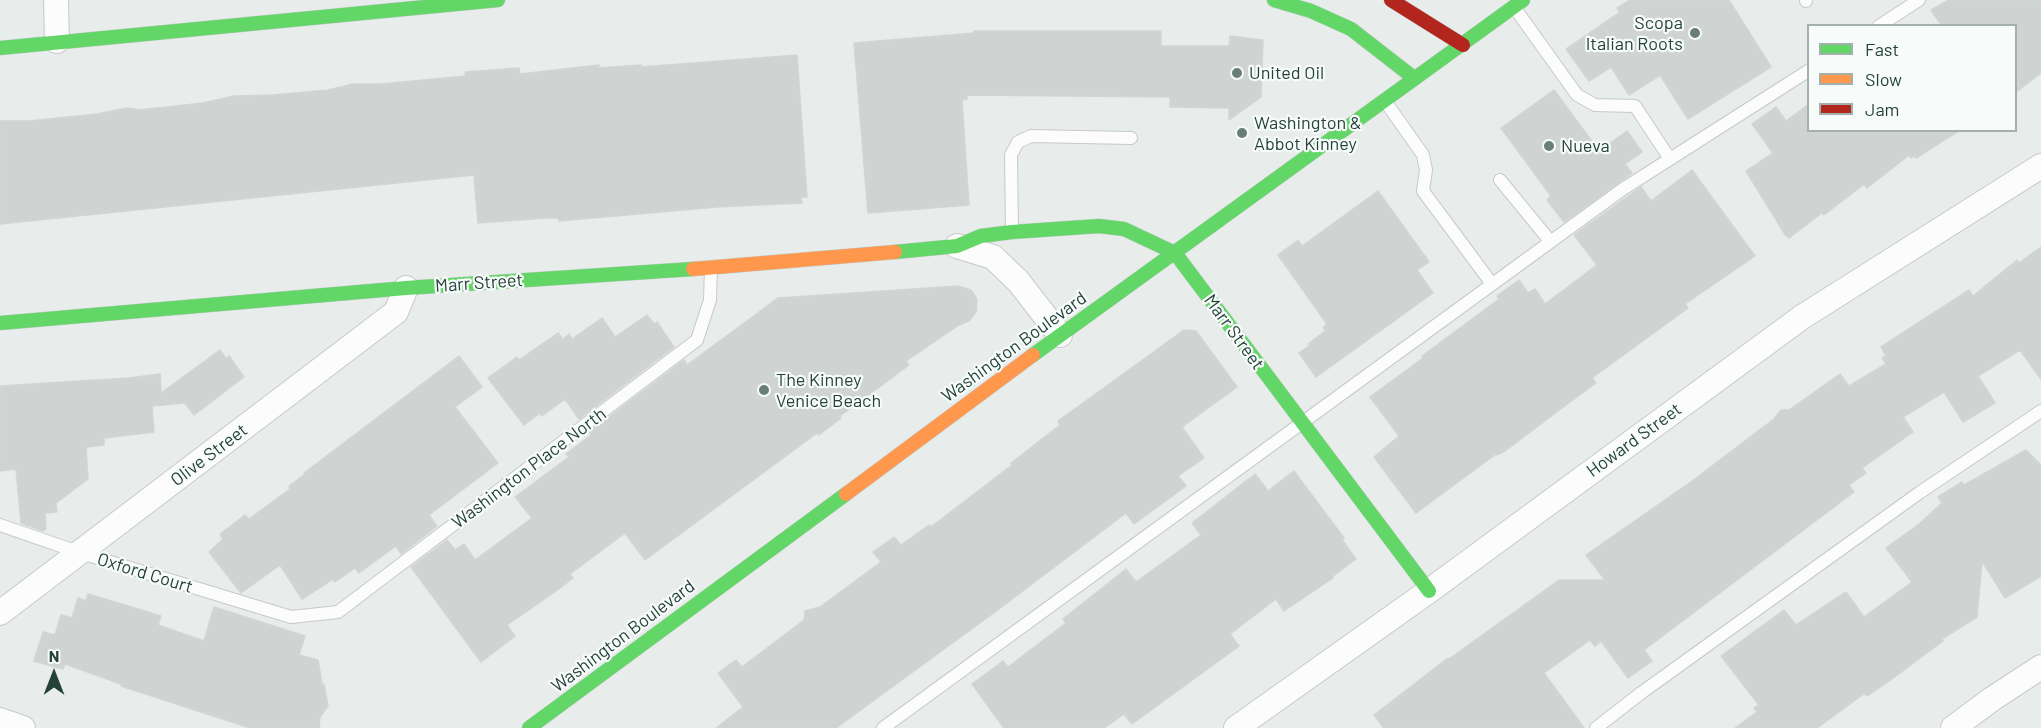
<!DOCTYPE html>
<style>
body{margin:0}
#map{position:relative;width:2041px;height:728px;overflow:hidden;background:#e8edeb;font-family:Barlow,sans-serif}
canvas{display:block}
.legend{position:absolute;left:1807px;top:24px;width:210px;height:108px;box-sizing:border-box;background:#f7fbf9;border:2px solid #a3b1ad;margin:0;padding:8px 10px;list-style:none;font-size:18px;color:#24423a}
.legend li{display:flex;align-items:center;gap:12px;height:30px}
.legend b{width:30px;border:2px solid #a3b1ad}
.north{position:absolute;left:24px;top:644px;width:60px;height:60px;-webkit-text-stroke:4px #f7fbf9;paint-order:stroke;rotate:0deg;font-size:16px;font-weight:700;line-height:24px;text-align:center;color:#24423a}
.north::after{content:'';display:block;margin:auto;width:21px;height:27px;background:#24423a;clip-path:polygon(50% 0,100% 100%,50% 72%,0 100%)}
</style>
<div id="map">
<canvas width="2041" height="728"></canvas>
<ul class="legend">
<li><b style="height:8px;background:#63d668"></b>Fast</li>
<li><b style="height:8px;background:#ff974d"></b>Slow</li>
<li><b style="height:8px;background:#b3261e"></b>Jam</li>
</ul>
<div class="north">N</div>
</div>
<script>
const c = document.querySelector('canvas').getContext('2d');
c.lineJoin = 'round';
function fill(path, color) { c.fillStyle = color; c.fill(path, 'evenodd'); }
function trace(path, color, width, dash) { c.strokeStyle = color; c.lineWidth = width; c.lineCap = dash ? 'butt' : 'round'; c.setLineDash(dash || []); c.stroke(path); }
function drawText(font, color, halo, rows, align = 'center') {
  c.font = font + ' Barlow,sans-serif'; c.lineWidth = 4.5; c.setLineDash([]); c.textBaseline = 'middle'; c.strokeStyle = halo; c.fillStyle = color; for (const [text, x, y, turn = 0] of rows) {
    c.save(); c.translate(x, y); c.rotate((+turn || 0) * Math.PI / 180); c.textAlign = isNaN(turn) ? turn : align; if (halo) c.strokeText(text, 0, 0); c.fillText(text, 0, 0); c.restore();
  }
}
const building = new Path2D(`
 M 1630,0 L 1729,0 L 1771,67 L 1688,119 L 1660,75 L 1629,95 L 1611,67 L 1589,81 L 1566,49 L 1620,12 L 1617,8 Z
 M 1949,0 L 2041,0 L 2041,73 L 2016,92 L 2016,26 L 1942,26 L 1931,10 Z
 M 974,31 L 1161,31 L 1161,46 L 1229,46 L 1230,36 L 1263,40 L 1261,97 L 1229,120 L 1229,108 L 1170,107 L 1170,97 L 967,95 L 967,99 L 962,100 L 969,205 L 868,213 L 854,43 L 974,33 Z
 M 797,55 L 807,197 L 801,197 L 802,203 L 717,207 L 559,221 L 558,218 L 546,218 L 478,223 L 474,175 L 0,224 L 0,121 L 29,121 L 97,114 L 127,108 L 139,110 L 203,103 L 234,96 L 272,95 L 328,90 L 353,84 L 381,84 L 466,76 L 465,72 L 519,68 L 520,74 L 599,65 L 599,68 L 641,65 L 641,67 Z
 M 1554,90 L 1599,151 L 1627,131 L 1642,152 L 1625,164 L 1632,173 L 1564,222 L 1547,200 L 1551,196 L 1501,128 Z
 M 1809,104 L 1809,130 L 1960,130 L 1916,158 L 1914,156 L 1911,158 L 1909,155 L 1867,188 L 1864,184 L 1824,215 L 1822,213 L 1789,238 L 1787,235 L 1786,236 L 1746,171 L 1773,153 L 1752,124 L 1776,107 L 1786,121 Z
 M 1692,170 L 1755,256 L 1685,304 L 1688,308 L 1592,378 L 1596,383 L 1570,402 L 1505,451 L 1497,455 L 1496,454 L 1416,513 L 1374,457 L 1399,436 L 1370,397 L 1423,358 L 1422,356 L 1499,299 L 1497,296 L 1519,280 L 1528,293 L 1535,289 L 1545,304 L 1597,265 L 1574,235 L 1641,187 L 1651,201 Z
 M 1378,191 L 1429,262 L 1417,270 L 1433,293 L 1316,377 L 1299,353 L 1310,345 L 1308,344 L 1325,331 L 1323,327 L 1327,324 L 1278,255 L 1298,240 L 1302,246 Z
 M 2041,247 L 2041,379 L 2020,350 L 1978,376 L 1995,403 L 1963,422 L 1944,392 L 1903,417 L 1913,432 L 1862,468 L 1866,473 L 1849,485 L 1854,492 L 1644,650 L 1652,661 L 1628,678 L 1601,641 L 1595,646 L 1590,640 L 1544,673 L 1584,728 L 1384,728 L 1374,715 L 1448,658 L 1449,659 L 1559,580 L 1605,580 L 1586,555 L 1692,481 L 1774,419 L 1781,410 L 1789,410 L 1840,374 L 1849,386 L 1886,364 L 1882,358 L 1886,356 L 1881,347 L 1969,290 L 1973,296 L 2017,260 L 2019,263 Z
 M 958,286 L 971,290 L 977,299 L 976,312 L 969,321 L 959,325 L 906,361 L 909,365 L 840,416 L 841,418 L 819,435 L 817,433 L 645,560 L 625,533 L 570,574 L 573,578 L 559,589 L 507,625 L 515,636 L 481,662 L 411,567 L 447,540 L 455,550 L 464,544 L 475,560 L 532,518 L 515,497 L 569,457 L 566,454 L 591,435 L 589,432 L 684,360 L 687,365 L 778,298 Z
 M 647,315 L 654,324 L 657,322 L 674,347 L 579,419 L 565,399 L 542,416 L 540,413 L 524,425 L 488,378 L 517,357 L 519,360 L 558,333 L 563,339 L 569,334 L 572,339 L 602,318 L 615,337 Z
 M 1184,330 L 1196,331 L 1237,387 L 1182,427 L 1204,458 L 1178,476 L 1186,486 L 1134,524 L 1126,513 L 999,609 L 836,728 L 716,728 L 743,707 L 718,673 L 736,660 L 742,667 L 804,620 L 805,611 L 820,607 L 881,562 L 873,552 L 894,537 L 901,545 L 929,525 L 931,527 L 1012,465 L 1011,463 L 1060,425 L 1058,421 Z
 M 220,350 L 226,359 L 229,356 L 244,377 L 194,415 L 185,403 L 152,406 L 154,432 L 104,438 L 104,445 L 86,447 L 88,479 L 56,503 L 57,512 L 45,513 L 46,529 L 43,531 L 21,523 L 16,469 L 0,471 L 0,386 L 129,378 L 160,374 L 161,393 Z
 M 459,356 L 482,387 L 455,407 L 498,463 L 429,515 L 437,526 L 401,554 L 396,546 L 359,573 L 355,568 L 335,582 L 333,579 L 302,599 L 280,565 L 241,593 L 209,552 L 223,539 L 220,534 L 245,515 L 249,519 L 290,489 L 289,486 L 305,474 L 304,473 Z
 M 2026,450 L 2041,465 L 2041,576 L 2005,598 L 1982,561 L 1977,617 L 1942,639 L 1943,641 L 1888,682 L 1867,696 L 1865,693 L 1817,728 L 1735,728 L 1757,712 L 1754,708 L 1759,705 L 1721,656 L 1784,610 L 1796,625 L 1846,592 L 1864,617 L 1912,582 L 1886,548 L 1919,524 L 1942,503 L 1938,497 L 1962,482 L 1964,485 Z
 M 1294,471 L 1344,538 L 1342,540 L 1356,559 L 1332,577 L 1333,578 L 1284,611 L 1276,599 L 1230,634 L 1239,646 L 1132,724 L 1124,714 L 1104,728 L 1004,728 L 972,684 L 1003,661 L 1008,667 L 1066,623 L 1063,619 L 1126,569 L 1136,582 L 1201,535 L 1192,523 L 1255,474 L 1268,491 Z
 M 88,594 L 161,616 L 158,625 L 204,641 L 214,607 L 305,636 L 299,655 L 318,660 L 322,684 L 324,684 L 328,706 L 320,717 L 319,728 L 250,728 L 121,686 L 121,684 L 65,664 L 63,669 L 34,661 L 43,632 L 55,635 L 61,615 L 72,618 L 78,598 L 86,601 Z`);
fill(building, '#cfd4d2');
trace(building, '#d1d6d4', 1.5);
const lane = new Path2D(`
 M 1806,0 L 1806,1
 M 1514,7 L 1577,95 L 1595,105 L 1635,106 L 1670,159
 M 1879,26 L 1919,0
 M 1385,101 L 1423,155 L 1426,170 L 1423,191 L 1492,284
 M 1500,180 L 1550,241
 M 1012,230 L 1011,155 L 1018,142 L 1031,136 L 1131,138
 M 0,525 L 81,553 L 291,617 L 338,612 L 697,340 L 710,300 L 711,268
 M 883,728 L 1623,189 L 1808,71
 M 1596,728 L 1641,693 L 1919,493 L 2041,411`);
const street = new Path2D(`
 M 56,0 L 57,41
 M 957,246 L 993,257 L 1018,281 L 1060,335
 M 0,613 L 396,312 L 406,288
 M 0,720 L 23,728
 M 1236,728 L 1429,591 L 1802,317 L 2041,166
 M 1953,728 L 1992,699 L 2041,667`);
const fast = new Path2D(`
 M 1274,0 L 1311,11 L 1351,29 L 1414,78
 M 0,48 L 498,0
 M 895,252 L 957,246 L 981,236 L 1012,232 L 1099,226 L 1124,229 L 1175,253 L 1429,591
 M 0,323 L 406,288 L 693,269
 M 1033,355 L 1523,0
 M 529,728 L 846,494`);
const slow = new Path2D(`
 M 693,269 L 895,252
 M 846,494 L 1033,355`);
const jam = new Path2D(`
 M 1391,0 L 1463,45`);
trace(lane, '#c5cac8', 14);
trace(street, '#c5cac8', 26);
trace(fast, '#c3cbc8', 15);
trace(slow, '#c3cbc8', 15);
trace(jam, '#c3cbc8', 15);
trace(lane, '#fcfcfc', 12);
trace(street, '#fcfcfc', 24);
trace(fast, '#63d668', 14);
trace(slow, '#ff974d', 14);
trace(jam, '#b3261e', 14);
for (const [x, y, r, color] of [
 [1695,33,6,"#697e78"],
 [1237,73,6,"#697e78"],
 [1242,133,6,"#697e78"],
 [1549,146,6,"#697e78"],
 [764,390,6,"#697e78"]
]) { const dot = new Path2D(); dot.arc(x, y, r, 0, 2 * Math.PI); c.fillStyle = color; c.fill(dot); trace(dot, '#f7fbf9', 2); }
drawText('18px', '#24423a', '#f7fbf9', [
 ["Scopa",1683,23,"right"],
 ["Italian Roots",1683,44,"right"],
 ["United Oil",1249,73],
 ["Washington &",1254,123],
 ["Abbot Kinney",1254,144],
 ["Nueva",1561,146],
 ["The Kinney",776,380],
 ["Venice Beach",776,401]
], 'left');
drawText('18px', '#24423a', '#f7fbf9', [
 ["Marr Street",479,283,-4],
 ["Marr Street",1234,332,54],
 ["Washington Boulevard",1014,347,-36],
 ["Howard Street",1634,440,-36],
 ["Olive Street",209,455,-37],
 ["Washington Place North",529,468,-37],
 ["Oxford Court",145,573,17],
 ["Washington Boulevard",623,636,-37]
]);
</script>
